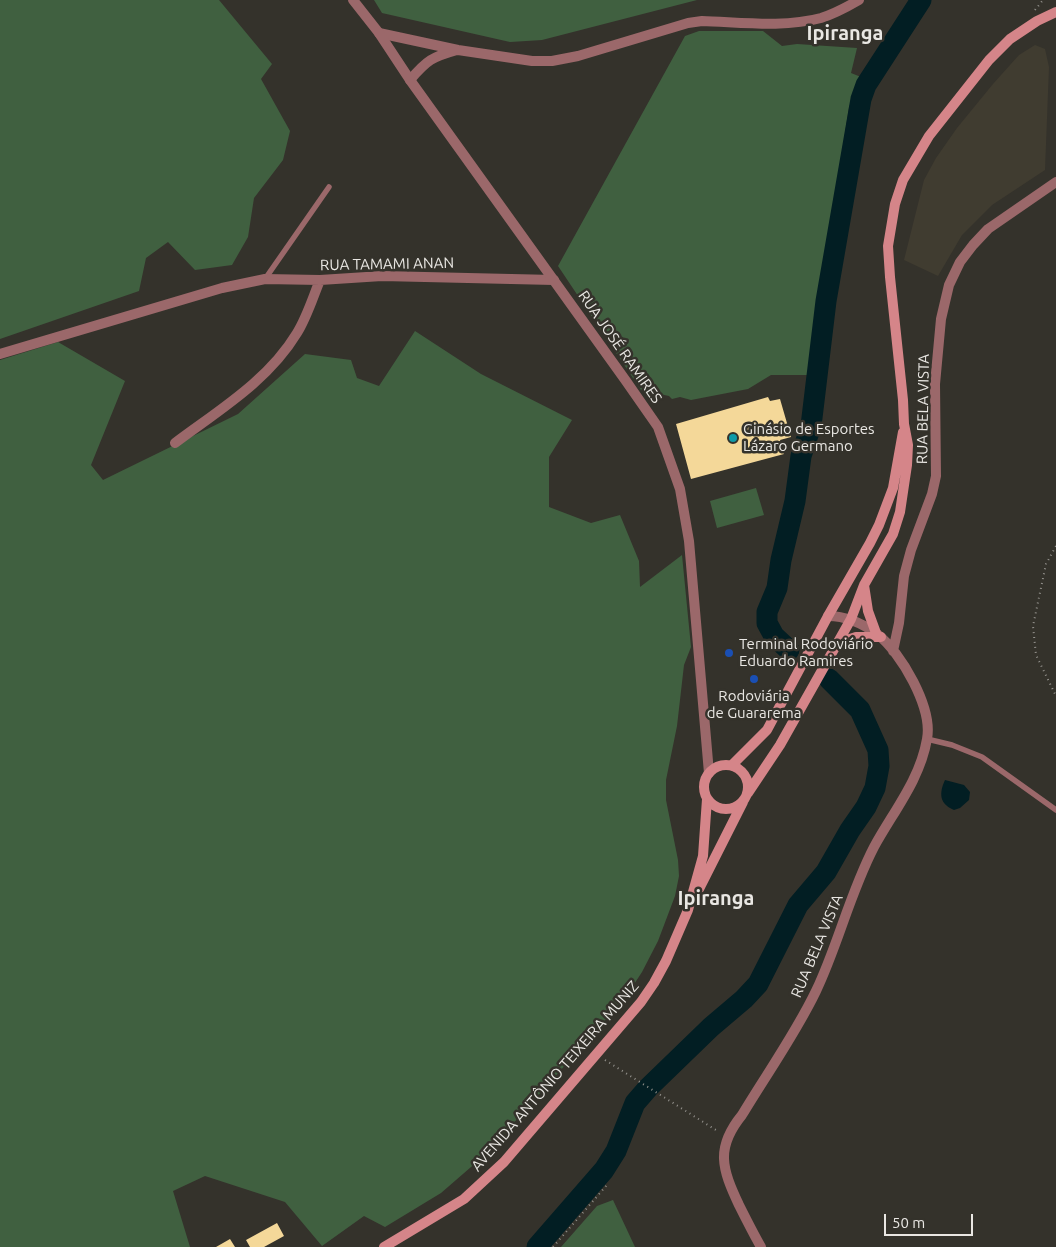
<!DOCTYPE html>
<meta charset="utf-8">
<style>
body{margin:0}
#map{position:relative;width:1056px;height:1247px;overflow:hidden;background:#34322b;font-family:Ubuntu,sans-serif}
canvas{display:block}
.scale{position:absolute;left:884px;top:1214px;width:89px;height:22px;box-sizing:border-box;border:2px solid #e9e7e3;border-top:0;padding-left:6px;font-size:15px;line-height:18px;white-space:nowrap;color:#e9e7e3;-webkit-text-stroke:4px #34322b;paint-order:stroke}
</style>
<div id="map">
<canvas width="1056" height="1247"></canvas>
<div class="scale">50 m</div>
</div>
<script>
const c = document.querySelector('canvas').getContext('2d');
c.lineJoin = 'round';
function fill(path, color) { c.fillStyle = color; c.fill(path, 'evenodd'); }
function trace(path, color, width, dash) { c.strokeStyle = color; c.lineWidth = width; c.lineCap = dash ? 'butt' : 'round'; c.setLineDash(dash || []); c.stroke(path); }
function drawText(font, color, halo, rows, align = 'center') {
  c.font = font + ' Ubuntu,sans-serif'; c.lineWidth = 5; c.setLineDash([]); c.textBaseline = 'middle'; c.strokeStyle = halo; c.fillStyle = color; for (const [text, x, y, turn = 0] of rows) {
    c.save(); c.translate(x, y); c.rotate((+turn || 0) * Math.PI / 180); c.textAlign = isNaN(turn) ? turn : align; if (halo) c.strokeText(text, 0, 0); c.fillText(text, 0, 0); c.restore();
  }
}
fill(new Path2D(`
 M 1035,45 L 1045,49 L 1049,67 L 1045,170 L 992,205 L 962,235 L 938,276 L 904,260 L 924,180 L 936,158 L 957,128 L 993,84 L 1019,55 Z`), '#403c30');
fill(new Path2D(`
 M 0,0 L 219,0 L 272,64 L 261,79 L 290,131 L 283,160 L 254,198 L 248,237 L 232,265 L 195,270 L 168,242 L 146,258 L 139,291 L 0,339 Z
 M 374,0 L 697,0 L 542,40 L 510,42 L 382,13 Z
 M 699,31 L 763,31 L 782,46 L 797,44 L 857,48 L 851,73 L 861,77 L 849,107 L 808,375 L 771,375 L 748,389 L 691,400 L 680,397 L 672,399 L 669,396 L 641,390 L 558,266 L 685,36 Z
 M 415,331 L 481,374 L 572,420 L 549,457 L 549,507 L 591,523 L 620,515 L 639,561 L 640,587 L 682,555 L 691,647 L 684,665 L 677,726 L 666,780 L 666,800 L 678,860 L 679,876 L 675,896 L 658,941 L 642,972 L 625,998 L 486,1154 L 441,1193 L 385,1227 L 364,1216 L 322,1246 L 285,1202 L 205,1176 L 173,1191 L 190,1247 L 0,1247 L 0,360 L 58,342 L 125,381 L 91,465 L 103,480 L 238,414 L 305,354 L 351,360 L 357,378 L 379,386 Z
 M 756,488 L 764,515 L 717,528 L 710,501 Z
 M 613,1200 L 635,1247 L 561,1247 L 597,1206 Z`), '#406040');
fill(new Path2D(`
 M 945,780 L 964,785 L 970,792 L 969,800 L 960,808 L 954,810 C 939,804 939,793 945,780 Z`), '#021e23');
trace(new Path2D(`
 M 789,650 L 774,636 L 767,623 L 767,612 L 777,588 L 781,560 L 795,501 L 801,456 L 811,426 L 826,301 L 861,99 L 866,85 L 921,0
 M 537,1247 L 604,1170 L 616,1151 L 635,1103 L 648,1088 L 711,1027 L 744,999 L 758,984 L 798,905 L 826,872 L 850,830 L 866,807 L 875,788 L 879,766 L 878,750 L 860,710 L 829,679`), '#021e23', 21);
fill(new Path2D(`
 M 768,397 L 770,401 L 780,399 L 791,437 L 780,440 L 784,454 L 691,479 L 676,424 Z
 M 277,1223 L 284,1236 L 264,1247 L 250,1247 L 246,1240 Z
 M 230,1239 L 235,1247 L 216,1247 Z`), '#f4d899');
trace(new Path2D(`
 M 1035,10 L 1043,0
 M 1056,546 L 1046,564 L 1033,626 L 1036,655 L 1056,696
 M 605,1060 L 719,1132
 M 553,1247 L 607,1185`), '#95938e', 2, [1, 4]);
trace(new Path2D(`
 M 265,279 L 329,187
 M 927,739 L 952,745 L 982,757 L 1056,810`), '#9b686a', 5.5);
trace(new Path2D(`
 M 379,33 L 458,50 L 532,61 L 552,61 L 578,56 L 688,23 L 702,21 C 739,22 784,28 821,18 C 834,14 847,7 859,0
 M 410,80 C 427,60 432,57 457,50
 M 0,354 L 222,288 L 265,279 L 320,280 L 382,276 L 554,280
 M 175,443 C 219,410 268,381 297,333 C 307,317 313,297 320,280
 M 893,651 L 899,623 L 904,576 L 911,550 L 932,494 L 936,476 L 935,384 L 941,319 L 949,285 L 960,262 L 973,245 L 988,229 L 1056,182
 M 761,1247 C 753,1233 746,1219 739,1205 C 722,1169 715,1148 742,1115 C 766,1075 796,1033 816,991 C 838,945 850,893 874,847 C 893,812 920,780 927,739 C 933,708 901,652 877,634 C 862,623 845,616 828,616`), '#9b686a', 10);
trace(new Path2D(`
 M 353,0 L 379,33 L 410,80 L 626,381 L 658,427 L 680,489 L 689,541 L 709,773`), '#9b686a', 10);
trace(new Path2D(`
 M 864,585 L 868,611 L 876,633
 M 838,643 L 856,637 L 881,637
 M704 787a22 22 0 1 1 44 0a22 22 0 1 1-44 0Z
 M 732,765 L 767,730 L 828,616 L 870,543 L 879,525 L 893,488 L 903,432
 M 748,793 L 780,745 L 851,619 L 864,585 L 893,534 L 900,512 L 907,465 L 908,445 L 904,424 L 903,400 L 890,277 L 888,246 L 895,204 L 903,180 L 929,136 L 989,60 L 1010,39 L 1037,21 L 1056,12
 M 699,889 L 743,802
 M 384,1247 L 464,1199 L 504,1162 L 641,1002 L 654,983 L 666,961 L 688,910 L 703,856 L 707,799`), '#d58589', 10);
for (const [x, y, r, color] of [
 [733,438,5,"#0f9aa8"],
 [729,653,5,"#1a4fb4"],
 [754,679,5,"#1a4fb4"]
]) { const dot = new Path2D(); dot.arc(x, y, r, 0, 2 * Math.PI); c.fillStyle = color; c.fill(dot); trace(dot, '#34322b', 2); }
drawText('15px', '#e9e7e3', '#34322b', [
 ["RUA TAMAMI ANAN",387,264,-1],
 ["RUA JOSÉ RAMIRES",620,347,55],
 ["RUA BELA VISTA",923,409,-89],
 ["RUA BELA VISTA",817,946,-67],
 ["AVENIDA ANTÔNIO TEIXEIRA MUNIZ",555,1076,-49]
]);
drawText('15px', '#e9e7e3', '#34322b', [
 ["Ginásio de Esportes",743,429],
 ["Lázaro Germano",743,446],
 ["Terminal Rodoviário",739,644],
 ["Eduardo Ramires",739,661],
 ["Rodoviária",754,696,"center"],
 ["de Guararema",754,713,"center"]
], 'left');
drawText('bold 20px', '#e9e7e3', '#34322b', [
 ["Ipiranga",845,33],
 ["Ipiranga",716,898]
]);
</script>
